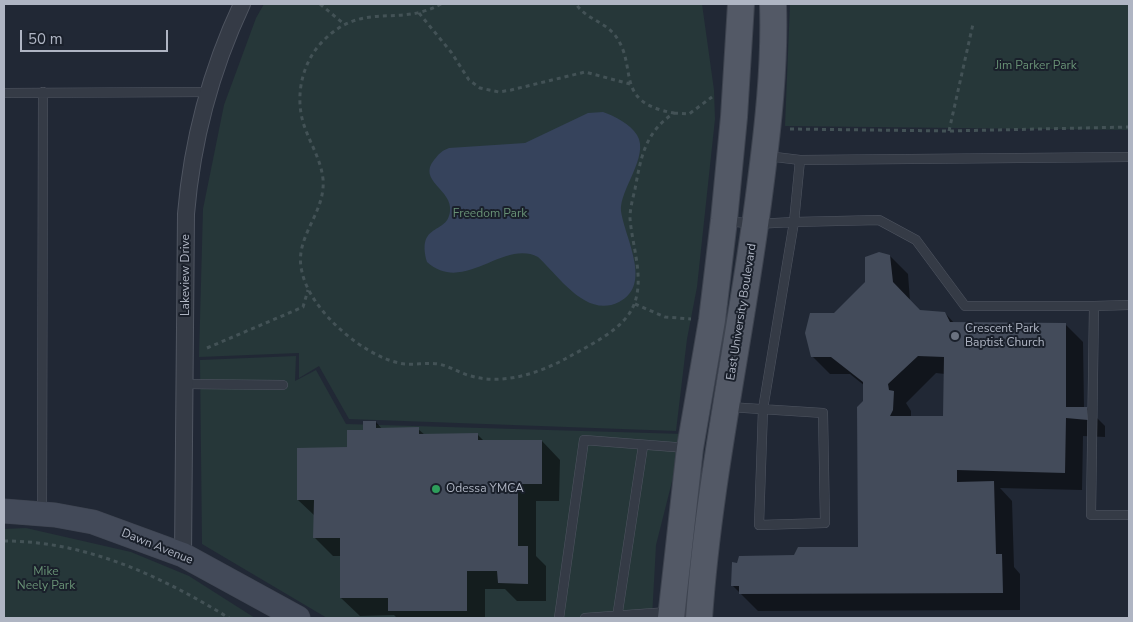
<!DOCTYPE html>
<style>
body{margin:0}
#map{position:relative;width:1133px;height:622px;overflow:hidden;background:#212835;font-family:"Nunito Sans",sans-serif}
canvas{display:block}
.frame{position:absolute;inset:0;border:5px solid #afb5c3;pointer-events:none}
.scale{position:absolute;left:20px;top:30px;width:148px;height:22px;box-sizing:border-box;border:2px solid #afb5c3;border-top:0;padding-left:6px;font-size:15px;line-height:18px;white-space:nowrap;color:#afb5c3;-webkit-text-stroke:4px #1a202b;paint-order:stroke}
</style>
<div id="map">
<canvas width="1133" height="622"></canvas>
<div class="frame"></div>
<div class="scale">50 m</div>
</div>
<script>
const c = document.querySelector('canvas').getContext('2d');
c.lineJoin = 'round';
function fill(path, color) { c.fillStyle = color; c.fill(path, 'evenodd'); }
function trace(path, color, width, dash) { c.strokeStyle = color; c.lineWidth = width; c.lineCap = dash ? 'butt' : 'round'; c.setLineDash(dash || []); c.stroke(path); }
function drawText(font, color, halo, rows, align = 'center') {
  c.font = font + ' "Nunito Sans",sans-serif'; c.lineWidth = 4; c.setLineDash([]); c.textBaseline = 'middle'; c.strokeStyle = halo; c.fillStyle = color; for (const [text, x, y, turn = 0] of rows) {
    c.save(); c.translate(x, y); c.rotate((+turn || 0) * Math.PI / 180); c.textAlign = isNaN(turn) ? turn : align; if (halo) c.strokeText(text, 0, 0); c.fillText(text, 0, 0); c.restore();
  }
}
fill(new Path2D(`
 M 264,4 L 702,4 L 714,90 L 715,119 L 697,287 L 687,339 L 676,431 L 349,419 L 319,366 L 299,378 L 299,353 L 199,357 L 203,209 L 224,105 L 256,18 Z
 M 790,4 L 1129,4 L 1129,130 L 785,126 Z
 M 296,356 L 295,381 L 316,370 L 346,424 L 684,434 L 656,545 L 652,618 L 327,618 L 202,544 L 200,360 Z
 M 26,528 L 131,552 L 189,576 L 255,618 L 4,618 L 4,529 Z`), '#263739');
fill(new Path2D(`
 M 603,112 C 615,116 630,124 637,135 C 650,156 619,190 621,211 C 625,239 653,285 619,302 C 586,319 558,275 538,257 C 503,239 464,295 427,262 C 416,222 448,235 450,211 C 453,190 417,181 434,160 C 439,154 441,151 449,148 L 525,143 L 588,113 Z`), '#36435c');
fill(new Path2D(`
 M 890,256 L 908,274 L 910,301 L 920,311 L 945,313 L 955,324 L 1065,324 L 1083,342 L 1084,408 L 1087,408 L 1105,426 L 1105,437 L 1083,436 L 1082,490 L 1000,488 L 1012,501 L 1014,567 L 1020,574 L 1020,610 L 758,611 L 732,585 L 795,556 L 859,548 L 865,386 L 850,374 L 830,374 L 812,356 L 835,314 ZM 936,373 L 945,374 L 944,418 L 911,417 L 911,411 L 906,403 Z
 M 376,422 L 382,429 L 418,429 L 425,435 L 478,435 L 485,442 L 542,441 L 560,460 L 559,501 L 536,501 L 536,556 L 546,566 L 546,601 L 517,601 L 505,589 L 485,589 L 485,618 L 397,618 L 394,615 L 360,616 L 341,598 L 341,556 L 333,556 L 315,538 L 315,516 L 298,500 L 364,431 Z`), '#0007');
fill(new Path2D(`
 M 879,252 L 890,255 L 893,282 L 920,310 L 945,312 L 950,322 L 1066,323 L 1066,407 L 1087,407 L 1088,420 L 1066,418 L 1065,473 L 957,470 L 957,482 L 994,481 L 996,554 L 1002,554 L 1003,593 L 739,594 L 739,586 L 731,586 L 732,562 L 737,563 L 739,556 L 794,555 L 798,547 L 858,547 L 857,407 L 863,401 L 863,382 L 831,357 L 811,357 L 805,333 L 810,313 L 834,313 L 865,282 L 865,257 ZM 918,356 L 944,357 L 943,416 L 890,416 L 893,410 L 894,391 L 889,390 L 888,384 Z
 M 363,421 L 376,421 L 376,428 L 419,427 L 419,434 L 478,433 L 478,440 L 542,440 L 542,484 L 518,484 L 518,546 L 528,546 L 528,584 L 498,583 L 497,571 L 467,571 L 467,611 L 388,611 L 388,598 L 340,598 L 340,538 L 313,538 L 314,500 L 297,500 L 297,448 L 347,447 L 347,430 L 363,430 Z`), '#434b5a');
const lane = new Path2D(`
 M 4,93 L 210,92
 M 767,156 L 800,160 L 794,222 L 879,220 L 916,240 L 965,306 L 1094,306 L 1091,515 L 1129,515
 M 800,160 L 1129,157
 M 727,221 L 755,224 L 794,222 L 763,409 L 759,525 L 825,523 L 823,413 L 729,407
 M 1094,306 L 1129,305
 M 185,384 L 283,385
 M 42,512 L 43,92
 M 559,618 L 584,440 L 687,448
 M 585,618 L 668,612
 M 617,618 L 643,446`);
const street = new Path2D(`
 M 183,555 L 186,214 C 192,142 211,70 242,4`);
const secondary = new Path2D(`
 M 4,511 L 55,515 L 93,522 L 183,555 L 298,618`);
const primary = new Path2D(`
 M 671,618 L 690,448 L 712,320 L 724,220 L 734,117 L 741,4
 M 699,618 C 709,474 742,332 760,188 C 768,127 775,65 773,4`);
trace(lane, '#4f5561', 10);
trace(street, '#4f5561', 18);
trace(secondary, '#3e4450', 25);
trace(primary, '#3e4450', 28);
trace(new Path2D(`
 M 320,4 L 344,24
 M 441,4 C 398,28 363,0 323,41 C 301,63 294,99 305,128 C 311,145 321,160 323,179 C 326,214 293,237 302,272 C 310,310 362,355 399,363 C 412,366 425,362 438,364 C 450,366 459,373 471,376 C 502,385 537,374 565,359 C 586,347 615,334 629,314 C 648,286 632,248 630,218 C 630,208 633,198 635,189 C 641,157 645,132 674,113 C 611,102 640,66 614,34 C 603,21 586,19 576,4
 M 419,13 L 451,52 L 469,80 L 480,88 L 499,92 L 511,90 L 585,72 L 630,84
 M 674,113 L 689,114 L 712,97
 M 790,129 L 949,131 L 1129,127
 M 949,131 L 973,24
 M 635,304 L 665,317 L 691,319
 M 207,348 L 303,307 L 308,290
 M 4,541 C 86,541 161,576 229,618`), '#435256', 3, [4, 4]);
trace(lane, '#353b46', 9);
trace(street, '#353b46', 16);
trace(secondary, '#434a59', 24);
trace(primary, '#535966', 26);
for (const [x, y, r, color] of [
 [955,336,5,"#6b7280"],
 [436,489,5,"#2e9e5b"]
]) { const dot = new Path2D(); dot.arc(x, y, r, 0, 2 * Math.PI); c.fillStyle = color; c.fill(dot); trace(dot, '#1a202b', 2); }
drawText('12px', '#689175', '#1a202b', [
 ["Jim Parker Park",1036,66],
 ["Freedom Park",490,214],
 ["Mike",46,572],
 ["Neely Park",46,586]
]);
drawText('12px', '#afb5c3', '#1a202b', [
 ["Lakeview Drive",186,275,-90],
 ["East University Boulevard",742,312,-81],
 ["Dawn Avenue",157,547,22]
]);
drawText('12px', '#afb5c3', '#1a202b', [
 ["Crescent Park",965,329],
 ["Baptist Church",965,343],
 ["Odessa YMCA",446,489]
], 'left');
</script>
